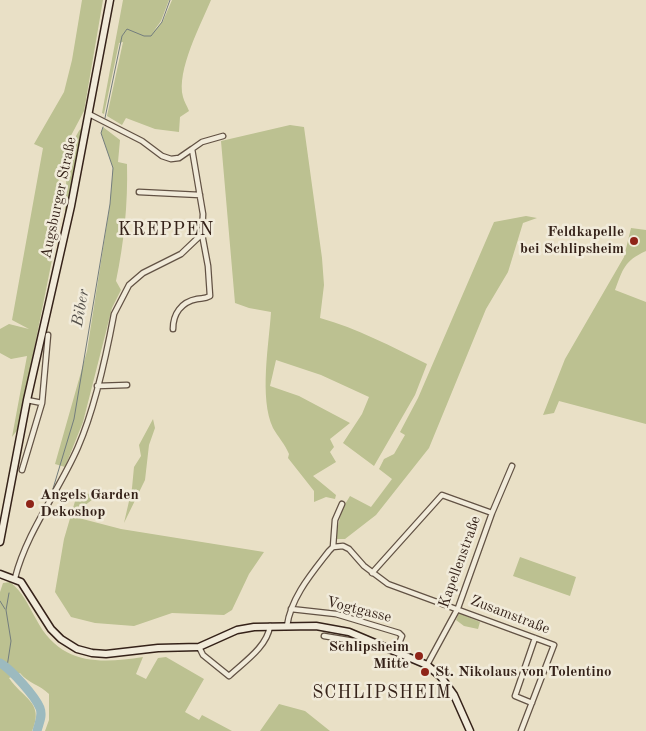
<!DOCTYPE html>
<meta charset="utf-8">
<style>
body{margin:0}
canvas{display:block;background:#e9e0c6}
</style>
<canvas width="646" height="731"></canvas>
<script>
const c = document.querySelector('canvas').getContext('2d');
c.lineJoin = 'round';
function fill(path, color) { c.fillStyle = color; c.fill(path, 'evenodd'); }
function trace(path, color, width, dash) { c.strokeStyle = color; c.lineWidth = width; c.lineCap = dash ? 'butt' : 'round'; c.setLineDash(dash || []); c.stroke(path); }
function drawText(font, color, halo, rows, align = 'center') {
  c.font = font + ' "Old Standard TT",serif'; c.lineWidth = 5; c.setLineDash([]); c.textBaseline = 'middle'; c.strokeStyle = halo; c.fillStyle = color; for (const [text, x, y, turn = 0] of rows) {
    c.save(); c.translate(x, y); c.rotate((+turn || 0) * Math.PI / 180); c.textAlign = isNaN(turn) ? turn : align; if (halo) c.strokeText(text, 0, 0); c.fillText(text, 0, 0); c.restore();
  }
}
fill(new Path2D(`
 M 82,0 L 103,0 L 84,111 L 65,147 L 57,189 L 60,220 L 18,429 L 12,437 L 27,356 L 11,359 L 0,353 L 0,329 L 9,324 L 29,329 L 12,320 L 43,148 L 34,144 L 64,92 L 72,60 Z
 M 123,0 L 169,0 L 161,21 L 153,32 L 163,21 L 172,0 L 211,0 C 201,24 176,71 183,97 C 184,101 187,106 189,111 L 180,117 L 179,132 L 155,129 L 126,118 L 122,125 L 107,116 L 123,42 L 119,43 L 104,114 L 102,113 Z
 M 290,125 L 304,127 L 322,258 L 324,285 L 320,318 C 357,328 392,347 427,364 L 415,395 L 374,466 L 343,443 L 362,414 L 369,397 L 321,375 L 276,360 L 270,386 L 299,396 L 350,423 L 330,439 L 334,447 L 330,452 L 336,462 L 313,476 L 336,495 L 335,499 L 326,497 L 314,502 L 314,491 L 288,458 L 289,454 C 285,444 278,437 273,428 C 259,398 269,344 271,312 L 249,308 L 235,303 L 221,141 Z
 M 82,127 L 81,135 L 65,216 C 66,191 65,146 82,127 Z
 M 103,127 L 120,140 L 118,162 L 127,164 C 128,204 124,243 116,281 L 121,290 L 112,308 L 83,422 L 65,467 L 55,464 L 87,351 L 110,204 L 113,168 L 101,133 Z
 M 526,216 L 537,218 L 523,223 L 508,272 L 486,309 L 429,448 L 376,515 L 345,539 L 335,539 L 342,509 L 350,496 L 371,507 L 392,479 L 379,469 L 384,459 L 394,454 L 405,435 L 400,432 L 418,398 L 494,222 Z
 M 631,228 L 646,230 L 646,251 C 624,261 623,269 615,290 L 646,302 L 646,424 L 559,401 L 554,413 L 543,415 L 565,359 L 624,257 Z
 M 153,419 L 155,428 L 149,445 L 145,480 L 124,523 L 132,488 L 134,467 L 141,456 L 139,445 Z
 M 78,491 L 97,496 L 71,516 L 121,529 L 264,552 L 249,574 L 232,610 L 224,615 L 172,613 L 134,626 L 95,623 L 71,617 L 55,592 L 64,539 Z
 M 520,557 L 576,577 L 570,596 L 513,576 Z
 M 10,582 C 23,592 28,605 36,619 C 60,665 99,664 143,657 L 136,674 L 146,679 L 158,658 L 166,657 L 204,679 L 185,712 L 199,720 L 202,715 L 232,731 L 45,731 L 49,720 L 49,694 C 40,685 28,683 20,673 L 9,678 C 22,698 45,702 32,731 L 0,731 L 0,592 L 3,583 Z
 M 459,613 L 480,622 L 478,629 L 464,626 L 456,620 Z
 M 279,704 L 305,711 L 330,731 L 260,731 Z`), '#bcc191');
trace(new Path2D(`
 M 105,118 L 122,36 L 127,29 L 144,36 L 151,36 L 162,22 L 170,0
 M 52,492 L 74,419 L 110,204 L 113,168 L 101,133 L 103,127
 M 0,601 L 5,609
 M 7,667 L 11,641 L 6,610 L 9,593`), '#737d7d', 1);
trace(new Path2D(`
 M 0,663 C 11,669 35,696 40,708 C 43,716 39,723 37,731`), '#9cbabf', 9);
const street = new Path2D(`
 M 192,149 L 202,142 L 223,136
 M 139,192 L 200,195
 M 173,329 C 173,314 181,302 197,299 C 202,298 205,299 210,296 L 208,266 L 202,234
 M 97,386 L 127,385
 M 27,400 L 42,403
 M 22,470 L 42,403 L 48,335
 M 333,547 L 335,520 L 342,504
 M 372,573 L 442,495 L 492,513
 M 15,578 C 27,531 59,491 78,447 C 95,408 106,357 114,314 L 129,285 L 143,273 L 181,254 L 202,234 L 203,214 L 192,149 L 179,158 L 171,159 L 162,156 L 142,141 L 89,114
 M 291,609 L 336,614 L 399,633 L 402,636 L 396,651
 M 287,626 C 291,597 312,573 329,551 L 333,547 L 343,546 L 349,549 L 364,566 L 388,584 L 554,645 L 521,731
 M 324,636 L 360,642 L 366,639
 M 199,647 L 203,655 L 229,676 C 244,662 267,647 270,626
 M 427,665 L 458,608 L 492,513 L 512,466
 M 532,703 L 515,696 L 535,638`);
const secondary = new Path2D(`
 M 0,542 L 27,400 L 71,206 L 110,0
 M 0,574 L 21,582 L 51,629 L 61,639 L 77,649 L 92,653 L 106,654 L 158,648 L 199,647 L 237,630 L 254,627 L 316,626 L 349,632 L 427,665 L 441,677 L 454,695 L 470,731`);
trace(street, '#625244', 7);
trace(secondary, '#352219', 9);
trace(street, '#f1ebda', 4.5);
trace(secondary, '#f1ebda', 6);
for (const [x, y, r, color] of [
 [634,241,5,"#8f2418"],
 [30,504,5,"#8f2418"],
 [419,656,5,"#8f2418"],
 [425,672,5,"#8f2418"]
]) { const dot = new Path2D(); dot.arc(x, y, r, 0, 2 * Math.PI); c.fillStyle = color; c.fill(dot); trace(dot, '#f1ebda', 2); }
drawText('15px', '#352219', '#f1ebda', [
 ["Augsburger Straße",59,198,-78],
 ["Kapellenstraße",460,562,-70],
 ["Vogtgasse",359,610,14],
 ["Zusamstraße",510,615,21]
]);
drawText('bold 15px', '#352219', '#f1ebda', [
 ["Feldkapelle",624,232],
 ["bei Schlipsheim",624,249],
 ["Angels Garden",40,495,"left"],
 ["Dekoshop",40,512,"left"],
 ["Schlipsheim",409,647],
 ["Mitte",409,664],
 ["St. Nikolaus von Tolentino",435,672,"left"]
], 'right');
drawText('italic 16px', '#54504b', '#f1ebda', [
 ["Biber",81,308,-80]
]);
c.letterSpacing = '1px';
drawText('18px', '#352219', '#f1ebda', [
 ["KREPPEN",166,230],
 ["SCHLIPSHEIM",382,693]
]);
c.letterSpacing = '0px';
</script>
